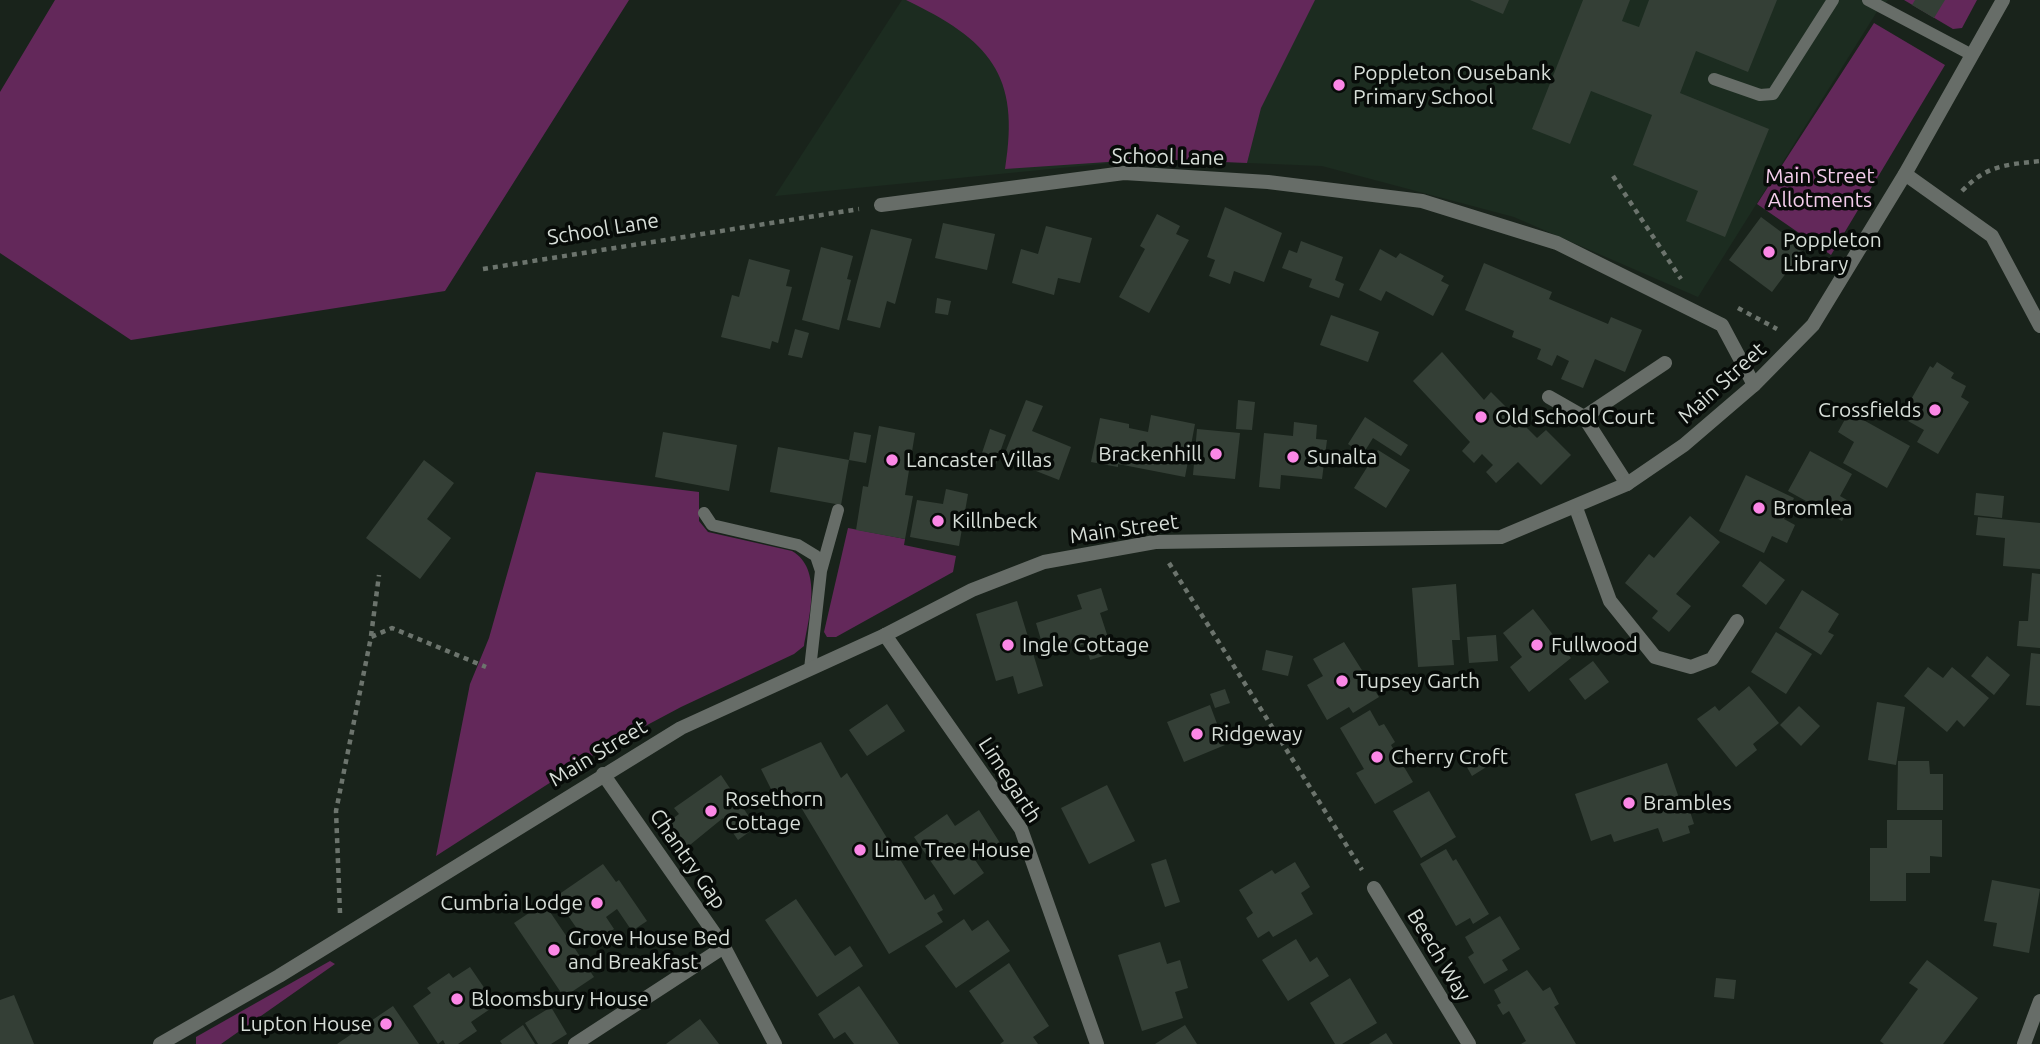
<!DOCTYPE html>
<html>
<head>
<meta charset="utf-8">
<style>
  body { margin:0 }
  canvas { display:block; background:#19231b }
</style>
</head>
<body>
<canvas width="2040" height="1044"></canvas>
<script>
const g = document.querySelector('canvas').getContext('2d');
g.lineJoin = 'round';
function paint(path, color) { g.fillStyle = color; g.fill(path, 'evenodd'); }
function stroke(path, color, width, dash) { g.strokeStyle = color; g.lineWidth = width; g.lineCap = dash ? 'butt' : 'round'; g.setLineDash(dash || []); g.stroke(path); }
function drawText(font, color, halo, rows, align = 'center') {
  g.font = font + ' Ubuntu,sans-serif'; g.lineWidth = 7; g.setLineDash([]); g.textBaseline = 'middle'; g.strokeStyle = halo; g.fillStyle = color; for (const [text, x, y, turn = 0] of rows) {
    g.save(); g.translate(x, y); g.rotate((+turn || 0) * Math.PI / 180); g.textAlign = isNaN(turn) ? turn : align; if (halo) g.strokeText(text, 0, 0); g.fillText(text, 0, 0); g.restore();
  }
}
paint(new Path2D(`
  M902,0h986l-10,10 -180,287 -184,-80 -192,-51 -170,-7 -377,37z`), '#1c2c20');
paint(new Path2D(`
  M55,0h574l-184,291 -314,49 -131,-87v-161z
  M906,0h409l-54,108 -14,55 -95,-4 -147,10c16,-95 -16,-129 -99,-169z
  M1904,0h73l-15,28 -9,1z
  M1874,23l71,42 -114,190 -74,-51z
  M536,472l163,20v29l9,11 84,19c31,18 17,66 12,95l-10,8 -113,53 -77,41 -168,108 34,-172 19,-46z
  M848,528l57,11 -1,6 52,11 -3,16 -117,65h-9l-3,-5z
  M330,961l5,3 -114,80h-25v-7z`), '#63285a');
paint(new Path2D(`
  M1470,0h39l-6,14z
  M1583,0h47l-8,21 17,6 10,-27h128l-29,72 -52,-21 -16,42 89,36 -44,108 -39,-16 12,-30 -65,-26 19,-50 -61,-24 -21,53 -38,-15z
  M1915,0h30l-11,18 -22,-13z
  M1225,207l57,26 -18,49 -30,-11 -4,13 -21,-8 6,-16 -8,-3z
  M1157,214l23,12 -4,8 13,6 -40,73 -30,-16 26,-48 -5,-3z
  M1761,217l43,32 -32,43 -43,-32z
  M943,223l52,11 -8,36 -52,-12z
  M1046,226l46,12 -12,45 -22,-5 -4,17 -42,-12 9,-34 17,5z
  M871,229l41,10 -17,65 -8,-3 -7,27 -33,-8z
  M1301,241l42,16 -8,23 9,4 -5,14 -30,-11 3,-8 -30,-11 7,-18 8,3z
  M821,247l32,9 -6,23 4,1 -12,50 -37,-10z
  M1380,249l16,9 4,-5 44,23 -3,5 8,4 -16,31 -47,-25 -5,10 -22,-11z
  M749,259l41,11 -4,16 6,1 -14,56 -6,-2 -2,8 -49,-12 11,-42 7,2z
  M1484,263l68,29 -3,7 59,25 3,-7 31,13 -17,42 -30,-13 -12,29 -22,-9 8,-18 -12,-6 -5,11 -15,-7 4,-10 -29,-12 2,-6 -49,-21z
  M937,298l14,3 -3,14 -13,-2z
  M1331,315l48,17 -11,30 -48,-17z
  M795,329l14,4 -7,25 -14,-3z
  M1442,352l42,48 7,-8 46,46 9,-8 25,25 -30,30 -23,-23 -22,21 -10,-11 7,-7 -11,-11 -8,9 -12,-12 8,-9 -57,-61z
  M1937,362l17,11 -3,5 15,8 -5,11 8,5 -31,52 -21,-12 7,-12 -23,-13 29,-51 3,2z
  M1026,400l17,6 -11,25 39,16 -12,33 -56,-22z
  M1238,400l17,2 -3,28 -16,-1z
  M1849,412l61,34 -23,42 -44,-25 11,-21 -16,-10z
  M1151,415l44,9 -10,53 -67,-13v3l-27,-5 9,-44 29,6v4l19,4z
  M1365,417l43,28 -7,11 -28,-18 -10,16 -15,-10z
  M1294,422l23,3 -1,14 11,1 -5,39 -41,-4 -1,14 -21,-2 5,-54 29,3z
  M879,426l36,7 -10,62 8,1 -8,43 -49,-9 7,-44 5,1z
  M990,429l16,6 -10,29 -16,-5z
  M1197,429l43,4 -5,46 -42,-4z
  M663,432l74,13 -8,46 -74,-14z
  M854,432l17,3 -5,28 -17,-3z
  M778,447l71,13 -8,45 -71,-13z
  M1378,450l32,20 -24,38 -32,-20z
  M1810,451l42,23 -12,22 12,7 -10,18 -54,-30z
  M424,460l30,23 -27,36 24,19 -31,41 -54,-41z
  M1746,475l48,23 -10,21 11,6 -8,18 -15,-7 -8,17 -45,-22z
  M946,489l22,5 -9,52 -49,-9 7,-37 26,4z
  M1976,493l28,3 -2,22 -28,-3z
  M1690,516l30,26 -44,52 15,12 -22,26 -17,-14 6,-7 -33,-28 24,-29 5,4z
  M1978,517l62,6v46l-37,-3 2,-28 -29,-3z
  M1760,561l25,19 -19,25 -24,-19z
  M2032,573l8,1v74l-23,-2 2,-25h9z
  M1456,584l4,56h-8l2,25 -36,2 -6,-79z
  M1101,588l7,22 -8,3 13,40 -23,7 -5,-16 -20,6 -2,-6 -19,6 -8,-27 46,-14 -5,-14z
  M1802,590l37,24 -11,18 6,3 -13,20 -42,-27z
  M1017,601l26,85 -25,8 -5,-18 -17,5 -20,-67z
  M1533,609l38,49 -42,34 -19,-25 12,-10 -19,-24z
  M1776,632l36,22 -26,40 -35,-22z
  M1496,635l2,26 -29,2 -2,-26z
  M1344,642l35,55 -26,16 -4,-6 -22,13 -20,-35 16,-9 -10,-17z
  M1266,650l27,6 -5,20 -26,-6z
  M2031,653l9,1v52l-14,-1z
  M1987,656l23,19 -16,20 -23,-19z
  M1593,661l16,21 -24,18 -16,-21z
  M1928,667l15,11 9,-11 37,31 -25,29 -7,-7 -10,12 -43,-36z
  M1749,686l30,37 -26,21 4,6 -21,17 -39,-48 18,-13 4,5z
  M1225,689l5,14 -15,5 -5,-14z
  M1877,702l28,5 -9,58 -28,-5z
  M887,704l18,27 -38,25 -18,-26z
  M1210,705l15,40 -41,17 -17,-40z
  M1799,706l21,20 -19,20 -21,-21z
  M1370,710l9,16 5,-2 11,18 -4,3 22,37 -38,22 -19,-31 8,-4 -24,-41z
  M821,742l20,36 6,-5 78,127 9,-6 9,16 -6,3 6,9 -54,32 -93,-155 -17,6 -18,-36z
  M1480,752l8,14 -16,10 -8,-14z
  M1898,761h31l1,13h13v36h-46z
  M1667,763l14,41 6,-2 7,22 -6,2 2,7 -27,9 -5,-14 -44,14 -3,-8 -20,7 -16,-47z
  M721,775l35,52 -18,13 -15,-22 -38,31 -18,-26 12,-9 -5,-6z
  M1107,785l28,56 -46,23 -28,-56z
  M1429,791l27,46 -35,21 -28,-47z
  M979,810l21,33 -25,17 9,13 -30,22 -40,-58 33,-23 8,12z
  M1887,820h55v37l-12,-1v17h-24v28h-36v-53h17z
  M1446,849l7,12 3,-2 33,55 -16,10 -3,-6 -14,8 -36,-62z
  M1166,859l14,43 -15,5 -14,-43z
  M1295,862l15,25 -9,6 12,21 -40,23 -4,-6 -11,7 -12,-20 7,-5 -14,-23 33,-20 3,4z
  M603,864l13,18 3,-2 28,41 -15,10 -15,-22 -11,8 8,12 -25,17 -34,-49z
  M1992,880l48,9 -11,64 -36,-7 4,-23 -13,-2z
  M796,899l39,57 15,-10 13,20 -46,31 -52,-77z
  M544,903l50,74 -30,20 -50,-74z
  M1500,916l20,33 -18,11 6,10 -24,14 -16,-27 6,-4 -9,-16z
  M964,919l8,12 16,-11 22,31 -54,37 -31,-42z
  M1296,939l14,23 7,-5 12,19 -41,25 -26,-41z
  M1160,942l7,22 13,-4 8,28 -13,4 8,26 -41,13 -24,-76z
  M1927,960l51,38 -35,46h-59l-4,-3 38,-52 -9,-6z
  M1009,963l40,63 -16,11 5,7h-38l4,-3 -35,-50z
  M470,967l26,38 -25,17 6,9 -19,13h-13l-2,-4 -5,4 -25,-38 18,-13 -4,-5 22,-15 4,5z
  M1527,970l16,21 7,-4 9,17 -5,3 22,37h-55l5,-3 -17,-30 -6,4 -6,-10 4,-2 -7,-13z
  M1350,978l27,45 -35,21h-7l-25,-41z
  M1716,978l20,2 -2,19 -20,-2z
  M859,986l40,58h-45l-9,-12 -11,7 -16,-25z
  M14,995l20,49h-34v-44z
  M393,1006l26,38h-82z
  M551,1007l16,27 -16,10h-13l-13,-21z
  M700,1019l19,25h-53z
  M523,1025l12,19h-33l-2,-3z
  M1185,1025l12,19h-42z
  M1386,1033l7,11h-24z`), '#343f36');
stroke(new Path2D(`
  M1613,176l68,103
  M1962,191c25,-26 43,-26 78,-30
  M483,269l376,-60
  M1738,308l39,21
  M1169,563l193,307
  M371,636l8,-61
  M340,913l-4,-102 35,-174 21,-9 94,39`), '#6c746d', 4.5, [5, 5]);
stroke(new Path2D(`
  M1868,0l104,55
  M1714,79l46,16 13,-1 60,-94
  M704,513l8,12 86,20 18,11 5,15 -11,98
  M821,571l17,-61`), '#676d68', 12);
stroke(new Path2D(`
  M1905,174l87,62 48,90
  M881,205l243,-32 144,9 154,19 135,42 165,82 32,60
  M1549,397l35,20
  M1627,484l-43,-67 81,-54
  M1576,508l34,93 45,56 36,10 21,-8 25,-38
  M885,635l136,194 76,215
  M603,774l121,173 51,97
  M1374,888l95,156
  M575,1044l149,-97
  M2024,1044l16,-43`), '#676d68', 14);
stroke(new Path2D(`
  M160,1044l119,-68 402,-248 204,-93 87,-45 72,-28 111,-20 346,-5 126,-53 57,-39 70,-60 59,-60 92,-151 98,-174`), '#676d68', 14);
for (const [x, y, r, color] of [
  [1339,85,7,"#fb87e6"],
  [1769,252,7,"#fb87e6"],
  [1935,410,7,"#fb87e6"],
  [1481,417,7,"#fb87e6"],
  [1216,454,7,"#fb87e6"],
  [1293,457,7,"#fb87e6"],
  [892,460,7,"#fb87e6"],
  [1759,508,7,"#fb87e6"],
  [938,521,7,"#fb87e6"],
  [1008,645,7,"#fb87e6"],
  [1537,645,7,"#fb87e6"],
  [1342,681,7,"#fb87e6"],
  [1197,734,7,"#fb87e6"],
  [1377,757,7,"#fb87e6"],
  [1629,803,7,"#fb87e6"],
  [711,811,7,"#fb87e6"],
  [860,850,7,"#fb87e6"],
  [597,903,7,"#fb87e6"],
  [554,950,7,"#fb87e6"],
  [457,999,7,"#fb87e6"],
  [386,1024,7,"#fb87e6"]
]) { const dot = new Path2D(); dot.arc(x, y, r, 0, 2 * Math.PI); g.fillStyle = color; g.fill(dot); stroke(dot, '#070b08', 2.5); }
drawText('21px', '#d7ded8', '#070b08', [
  ["Poppleton Ousebank",1353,73],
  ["Primary School",1353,97],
  ["Poppleton",1783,240],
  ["Library",1783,264],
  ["Crossfields",1921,410,"right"],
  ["Old School Court",1495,417],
  ["Brackenhill",1202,454,"right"],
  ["Sunalta",1307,457],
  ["Lancaster Villas",906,460],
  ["Bromlea",1773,508],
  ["Killnbeck",952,521],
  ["Ingle Cottage",1022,645],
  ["Fullwood",1551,645],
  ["Tupsey Garth",1356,681],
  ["Ridgeway",1211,734],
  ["Cherry Croft",1391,757],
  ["Rosethorn",725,799],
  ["Cottage",725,823],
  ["Brambles",1643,803],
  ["Lime Tree House",874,850],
  ["Cumbria Lodge",583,903,"right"],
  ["Grove House Bed",568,938],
  ["and Breakfast",568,962],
  ["Bloomsbury House",471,999],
  ["Lupton House",372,1024,"right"]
], 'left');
drawText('21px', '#d7ded8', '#070b08', [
  ["School Lane",1168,157,1],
  ["School Lane",603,229,-9],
  ["Main Street",1722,383,-42],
  ["Main Street",1124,529,-8],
  ["Main Street",598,753,-31],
  ["Limegarth",1010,780,57],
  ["Chantry Gap",688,859,55],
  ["Beech Way",1439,955,59]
]);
drawText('21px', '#f5cdec', '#070b08', [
  ["Main Street",1820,176],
  ["Allotments",1820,200]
]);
</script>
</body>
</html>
